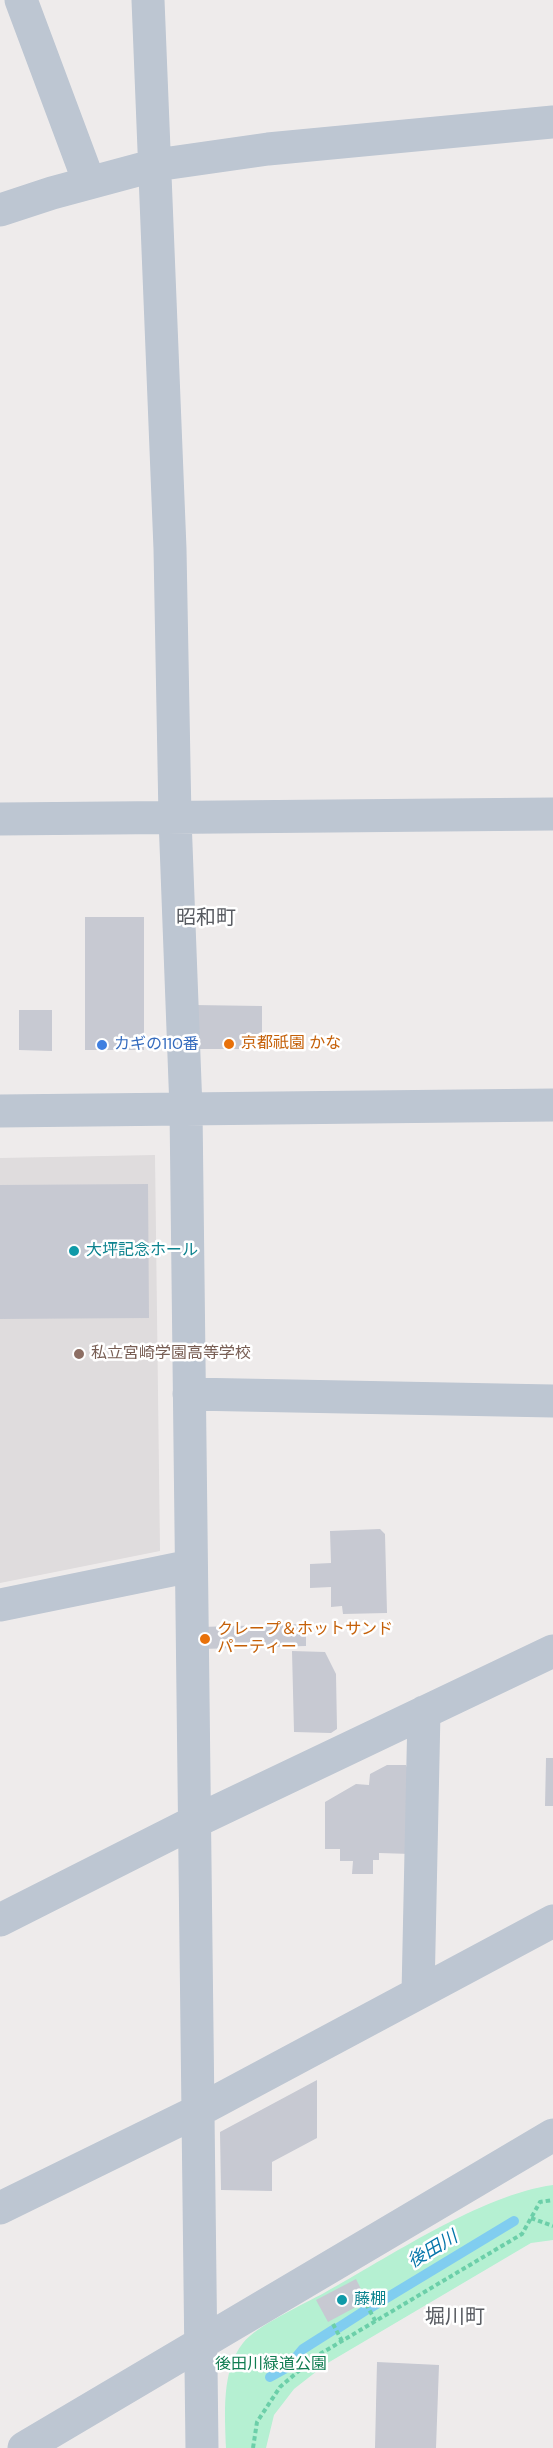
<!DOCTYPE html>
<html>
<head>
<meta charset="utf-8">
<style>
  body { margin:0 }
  canvas { display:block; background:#eeebeb }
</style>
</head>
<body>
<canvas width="553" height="2448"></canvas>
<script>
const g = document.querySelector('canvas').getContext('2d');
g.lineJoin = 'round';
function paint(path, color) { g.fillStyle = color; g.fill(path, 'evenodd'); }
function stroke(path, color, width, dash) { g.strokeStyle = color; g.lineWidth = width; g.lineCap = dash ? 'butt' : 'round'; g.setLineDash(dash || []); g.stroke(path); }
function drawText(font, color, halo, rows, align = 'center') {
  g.font = font + ' "DM Sans","Noto Sans JP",sans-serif'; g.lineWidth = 5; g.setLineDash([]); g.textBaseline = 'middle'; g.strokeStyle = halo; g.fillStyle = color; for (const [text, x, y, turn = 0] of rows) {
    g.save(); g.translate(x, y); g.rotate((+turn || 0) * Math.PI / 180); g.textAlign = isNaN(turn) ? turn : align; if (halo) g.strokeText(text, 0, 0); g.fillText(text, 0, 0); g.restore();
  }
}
paint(new Path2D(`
  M155,1155l5,396 -160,32v-425z`), '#dfdcdd');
paint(new Path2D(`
  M553,2185v55l-22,3 -205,121 -32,25 -20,26 -8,33h-40c-1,-33 -5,-78 17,-105 13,-17 61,-39 81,-50 65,-36 157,-98 229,-108z`), '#b5f0d2');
stroke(new Path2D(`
  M370,2308l144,-87
  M338,2328l28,-18
  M270,2377l18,-10 15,-18 30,-19`), '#80cdf0', 10);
paint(new Path2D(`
  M85,917h59v133h-59z
  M193,1005l69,1v43h-69z
  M19,1010h33v41l-33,-1z
  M148,1184l1,134 -149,1v-134z
  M380,1529l5,5 2,79 -44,1 -1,-8 -11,1v-20l-21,1v-24l21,-1 -1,-32z
  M306,1624v22l-105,3 -1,-22z
  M292,1651l33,1 11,22 1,55 -6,4 -37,-1z
  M546,1758h7v48h-8z
  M387,1765h19l2,5 3,84 -32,-1v7h-6v14h-21l1,-13h-13v-12h-15v-47l31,-18 13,1 1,-11z
  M317,2080v58l-45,24v29l-51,-1 -1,-58z
  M356,2279l11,22 -39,21 -12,-22z
  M377,2362l62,3 -3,83h-61z`), '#c7c9d2');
stroke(new Path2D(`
  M531,2218l22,8
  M366,2304l10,18
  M333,2324l9,17
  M253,2448l4,-26 23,-35 35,-30 207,-123 18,-32 13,-2`), '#6ccfa9', 4, [4.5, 3]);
stroke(new Path2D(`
  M21,0l68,182
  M148,0l22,549 5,269 11,291 16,1339
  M0,210l52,-17 104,-28 112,-16 285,-27
  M0,819l553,-5
  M0,1111l553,-6
  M189,1394l364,7
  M0,1605l191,-39
  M0,1920l194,-98 359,-171
  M418,1993l6,-281
  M0,2208l198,-97 355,-190
  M24,2448l529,-313`), '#bdc6d2', 33);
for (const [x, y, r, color] of [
  [229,1044,6,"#e8710a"],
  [102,1045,6,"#3f7fe0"],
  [74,1251,6,"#0f9aa8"],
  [79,1354,6,"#8d6e63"],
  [205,1639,6,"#e8710a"],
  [342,2300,6,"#0f9aa8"]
]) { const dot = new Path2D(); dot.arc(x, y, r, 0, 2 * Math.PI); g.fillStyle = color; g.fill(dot); stroke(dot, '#fff', 2); }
drawText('16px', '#c56008', '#fff', [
  ["京都祇園 かな",241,1044],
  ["クレープ＆ホットサンド",217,1630],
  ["パーティー",217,1648]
], 'left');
drawText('16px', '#366cbe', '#fff', [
  ["カギの110番",114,1045]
], 'left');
drawText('16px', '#0d838f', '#fff', [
  ["大坪記念ホール",86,1251],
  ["藤棚",354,2300]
], 'left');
drawText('16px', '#785e54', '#fff', [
  ["私立宮崎学園高等学校",91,1354]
], 'left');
drawText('16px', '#117d52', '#fff', [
  ["後田川緑道公園",271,2365]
]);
drawText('italic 18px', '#0576aa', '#fff', [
  ["後田川",433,2250,-31]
]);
drawText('20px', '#585b61', '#fff', [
  ["昭和町",206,919],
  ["堀川町",455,2318]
]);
</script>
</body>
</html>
